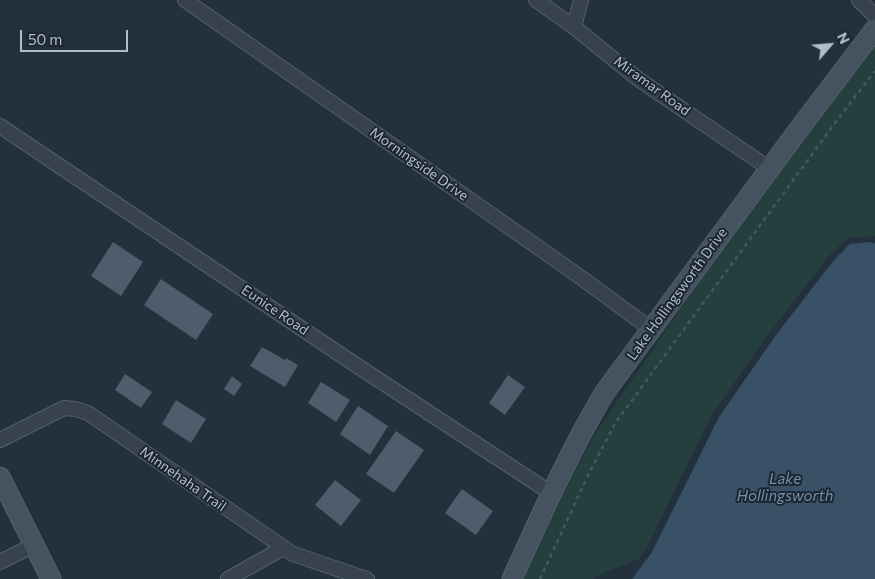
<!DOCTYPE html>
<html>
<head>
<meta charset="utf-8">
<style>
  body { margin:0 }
  #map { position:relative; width:875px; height:579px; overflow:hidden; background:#23313d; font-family:Commissioner,sans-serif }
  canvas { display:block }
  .north { position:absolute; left:805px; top:20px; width:50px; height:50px; -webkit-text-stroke:4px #1c2732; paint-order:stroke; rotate:63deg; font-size:14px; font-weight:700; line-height:20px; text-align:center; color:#b2bdc8 }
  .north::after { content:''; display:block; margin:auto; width:18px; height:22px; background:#b2bdc8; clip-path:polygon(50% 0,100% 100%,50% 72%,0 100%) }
  .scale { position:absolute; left:20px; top:30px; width:108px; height:22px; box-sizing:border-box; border:2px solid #b2bdc8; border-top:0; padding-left:6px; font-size:15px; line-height:18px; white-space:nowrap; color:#b2bdc8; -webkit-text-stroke:4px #1c2732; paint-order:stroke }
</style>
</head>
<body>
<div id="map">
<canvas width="875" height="579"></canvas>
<div class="north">N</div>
<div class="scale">50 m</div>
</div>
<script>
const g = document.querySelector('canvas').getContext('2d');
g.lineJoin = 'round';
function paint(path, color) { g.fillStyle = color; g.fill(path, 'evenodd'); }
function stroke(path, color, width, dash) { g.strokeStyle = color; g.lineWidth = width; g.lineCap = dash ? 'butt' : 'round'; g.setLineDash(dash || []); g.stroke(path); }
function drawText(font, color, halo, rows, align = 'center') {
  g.font = font + ' Commissioner,sans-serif'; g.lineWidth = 4; g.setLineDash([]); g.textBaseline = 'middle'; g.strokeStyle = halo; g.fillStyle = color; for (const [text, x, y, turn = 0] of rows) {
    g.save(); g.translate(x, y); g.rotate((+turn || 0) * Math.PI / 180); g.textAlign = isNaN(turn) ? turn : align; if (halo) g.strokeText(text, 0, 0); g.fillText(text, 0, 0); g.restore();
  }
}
paint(new Path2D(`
  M875,41v195l-25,2 -5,2 -17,17 -60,78 -56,80 -66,134 -7,10 -43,17 -2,3h-73l29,-67 45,-78 138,-202z`), '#253e3e');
paint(new Path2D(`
  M868,242l7,1v336h-243l20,-27 67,-135 57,-82 58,-75 16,-16z`), '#385166');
paint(new Path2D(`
  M113,242l30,20 -22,34 -30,-20z
  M161,279l52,35 -17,26 -52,-35z
  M262,347l23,13 1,-2 12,7 -13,22 -35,-21z
  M125,374l27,18 -11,16 -26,-18z
  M508,375l17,12 -20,28 -16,-12z
  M232,376l10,8 -8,12 -10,-7z
  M321,382l29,18 -14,22 -28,-19z
  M176,400l30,19 -15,24 -29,-19z
  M358,406l30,20 -18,29 -30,-21z
  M396,431l28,19 -30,43 -28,-19z
  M335,480l26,20 -20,26 -26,-21z
  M462,489l31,22 -17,24 -31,-22z`), '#4e5c6b');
const street = new Path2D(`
  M185,0l391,274 75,55
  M536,0l38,27 64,52 132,90
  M859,0l16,16
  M574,27l7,-27
  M0,126l353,237 198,130
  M0,440l64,-32 12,1 12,4 205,141 74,25
  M0,562l34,-17
  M228,579l55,-31`);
const secondary = new Path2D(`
  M0,477l51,102
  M512,579c29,-64 57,-127 93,-187l194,-263 76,-100`);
stroke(street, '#55606b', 16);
stroke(secondary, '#55606b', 21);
stroke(new Path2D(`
  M540,579l48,-104 28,-53 222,-303 37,-48`), '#435a5a', 2.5, [4, 4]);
stroke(street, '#37424d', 14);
stroke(secondary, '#455260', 19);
drawText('14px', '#b2bdc8', '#1c2732', [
  ["Miramar Road",652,86,36],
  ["Morningside Drive",419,164,35],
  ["Lake Hollingsworth Drive",677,294,-54],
  ["Eunice Road",275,310,34],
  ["Minnehaha Trail",183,479,35]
]);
drawText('italic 15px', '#7292ab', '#1c2732', [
  ["Lake",785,479],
  ["Hollingsworth",785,496]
]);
</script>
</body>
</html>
